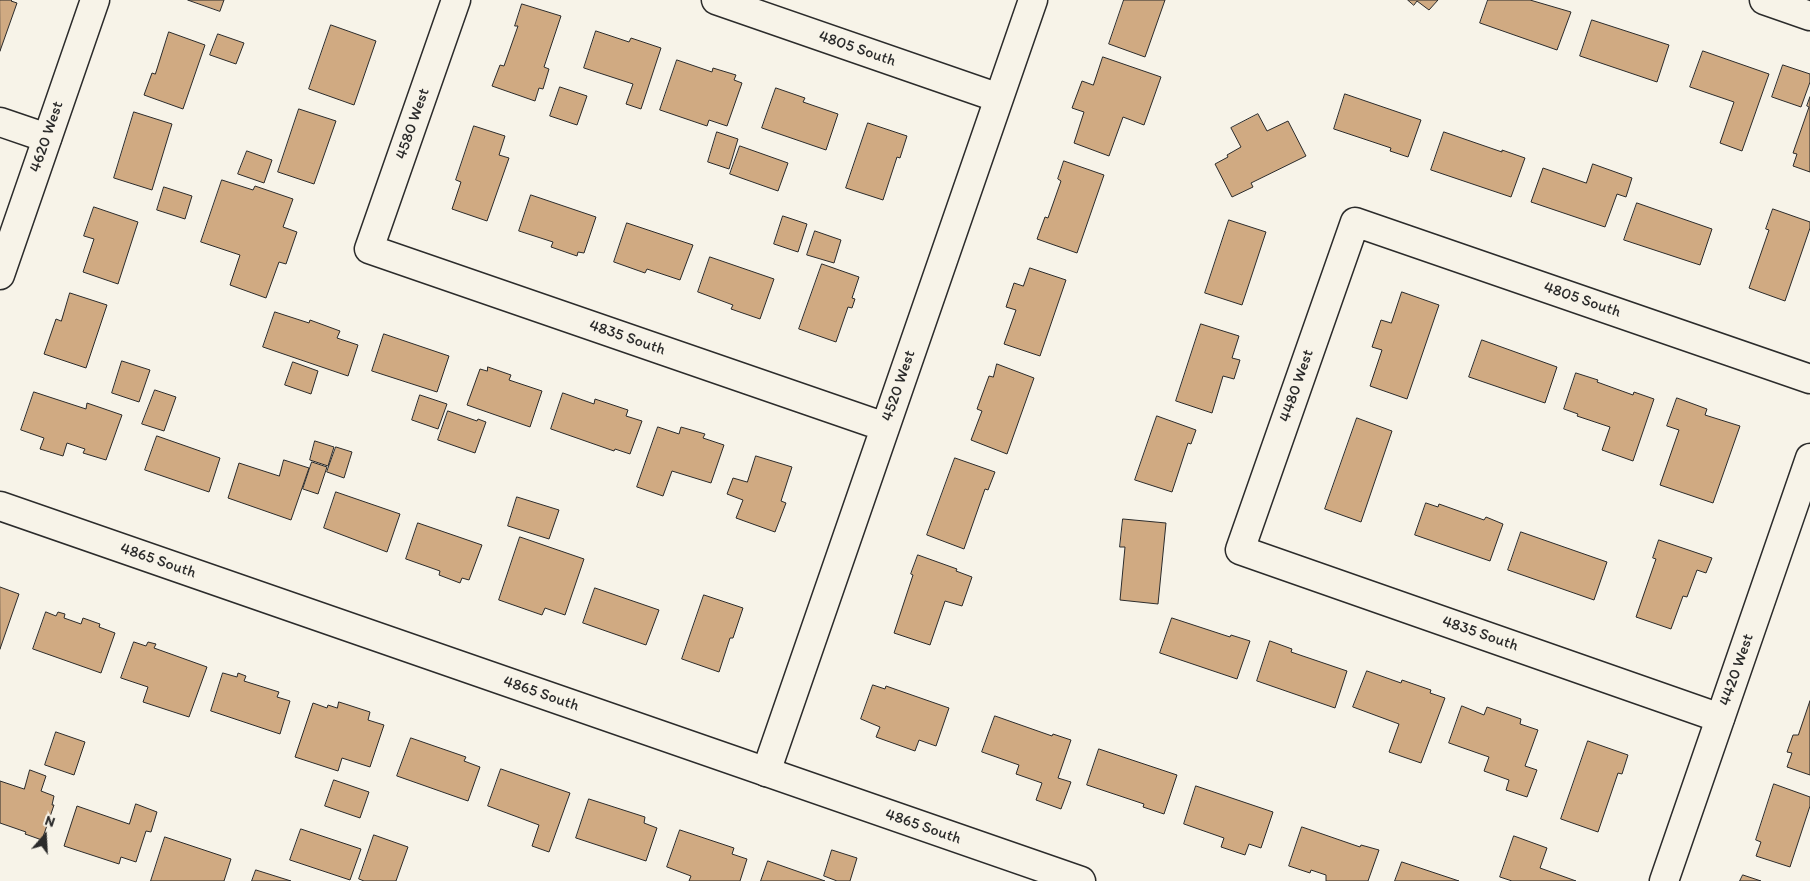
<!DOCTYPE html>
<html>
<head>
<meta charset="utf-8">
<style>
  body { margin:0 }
  #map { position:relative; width:1810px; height:881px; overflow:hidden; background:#f7f3e8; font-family:Itim,sans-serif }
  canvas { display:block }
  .north { position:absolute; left:20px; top:811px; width:50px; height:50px; -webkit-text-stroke:4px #f7f3e8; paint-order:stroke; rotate:19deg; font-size:14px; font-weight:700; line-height:20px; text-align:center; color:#2b2b2b }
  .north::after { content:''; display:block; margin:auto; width:18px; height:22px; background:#2b2b2b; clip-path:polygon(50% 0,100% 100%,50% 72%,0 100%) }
</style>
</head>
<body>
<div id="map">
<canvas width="1810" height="881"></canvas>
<div class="north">N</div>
</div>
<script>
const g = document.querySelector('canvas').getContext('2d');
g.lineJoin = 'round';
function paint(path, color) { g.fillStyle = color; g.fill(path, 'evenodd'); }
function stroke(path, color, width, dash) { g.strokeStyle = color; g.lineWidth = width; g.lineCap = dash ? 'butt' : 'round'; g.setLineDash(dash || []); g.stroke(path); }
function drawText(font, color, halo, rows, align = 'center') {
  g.font = font + ' Itim,sans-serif'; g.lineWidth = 4.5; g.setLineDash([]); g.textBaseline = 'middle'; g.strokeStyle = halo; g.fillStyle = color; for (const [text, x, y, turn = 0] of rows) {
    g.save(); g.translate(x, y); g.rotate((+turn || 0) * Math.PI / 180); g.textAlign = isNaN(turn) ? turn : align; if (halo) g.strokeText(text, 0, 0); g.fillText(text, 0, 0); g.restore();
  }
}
const building = new Path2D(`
  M0,0h12l-1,1 6,2 -17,48z
  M188,0h36l-4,11z
  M1124,0h41l-20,57 -36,-13z
  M1408,0h30l-9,10 -12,-9 -3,4z
  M1488,0h42l41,12 -14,38 -77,-27z
  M522,4l39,12 -17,51 5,2 -6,20 -4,-1 -4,13 -43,-15 8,-21 4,1 14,-40h-3z
  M1592,20l77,25 -12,37 -77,-26z
  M331,25l45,16 -22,64 -45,-16z
  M596,31l33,11 2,-4 30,10 -20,61 -15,-5 7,-20 -49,-16z
  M169,32l36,13 -22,64 -39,-14 8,-22 3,1z
  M218,34l26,9 -8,21 -26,-9z
  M1703,51l66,23 -27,77 -22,-8 14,-41 -44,-15z
  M1103,57l58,20 -17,48 -21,-8 -14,39 -35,-13 10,-31 -12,-4 10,-27 11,4z
  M677,60l35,12 1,-4 23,7 -2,5 8,3 -15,43 -18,-6 -2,6 -47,-16z
  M1783,65l27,9v8l-9,25 -29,-10z
  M560,87l27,9 -10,29 -27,-9z
  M776,88l29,10 -2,4 35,12 -12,36 -64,-22z
  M1345,94l76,26 -13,37 -18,-6 1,-3 -57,-19z
  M1810,97v75l-17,-6 4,-12 -4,-1 16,-46 -2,-1z
  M299,109l37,12 -22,63 -36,-12z
  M134,112l38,12 -20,66 -38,-12z
  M1258,114l9,17 21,-10 18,35 -55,27 2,4 -21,10 -17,-33 13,-7 -1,-2 14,-8 -10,-19z
  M868,123l39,13 -7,22 -3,-1 -14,43 -37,-12z
  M474,126l31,10 -6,19 10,3 -22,63 -35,-12 9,-27 -5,-2z
  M717,132l21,7 -9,30 -21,-7z
  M1444,132l58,20v-2l23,8 -14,39 -80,-27z
  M740,146l48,17 -10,28 -48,-17z
  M247,151l25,9 -8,23 -26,-9z
  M1064,161l40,14 -27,78 -40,-14 8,-22 3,1 13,-37 -3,-2z
  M1593,164l39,14 -6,19 -9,-3 -12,33 -74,-25 12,-34 43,15z
  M222,180l31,10 2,-4 38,13 -10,28 14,5 -11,32 -7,-2 -13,36 -36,-13 10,-30 -39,-13z
  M164,187l28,9 -7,23 -28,-9z
  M531,195l65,22 -12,36 -6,-1 -1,4 -26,-9 2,-5 -34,-11z
  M1637,203l75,26 -12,36 -76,-25z
  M94,207l44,15 -20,62 -35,-12 11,-33 -10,-3z
  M1773,209l37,13v6l-25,73 -36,-13 20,-58 -3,-1z
  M783,216l24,8 -9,28 -24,-8z
  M1229,220l37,12 -24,73 -37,-12z
  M627,223l66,22 -13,35 -33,-11 -2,4 -31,-11z
  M815,231l26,9 -7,23 -27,-8z
  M710,257l64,22 -14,40 -29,-10 2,-4 -35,-13z
  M822,264l37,13 -7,21 3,1 -3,9 -4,-1 -12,35 -37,-13z
  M1030,268l36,12 -26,76 -36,-12 12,-34 -10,-3 8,-24 9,3z
  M1402,292l37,13 -32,94 -37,-13 12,-36 -10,-3 9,-27 10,3z
  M70,293l37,12 -21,63 -42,-14 12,-35 5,2z
  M275,312l34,11 1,-3 30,11 -3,7 21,7 -10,31 -85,-29z
  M1201,324l38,12 -7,22 8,2 -6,19 -11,-3 -11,37 -36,-12z
  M384,334l65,22 -12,36 -65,-21z
  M1482,340l75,27 -12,36 -76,-26z
  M122,361l28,9 -11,32 -27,-9z
  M293,362l25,9 -7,23 -26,-9z
  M997,364l37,14 -27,76 -36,-14 11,-29 -5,-2 12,-33 4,1z
  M488,367l23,8 -2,5 33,11 -12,36 -63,-22 13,-36 7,2z
  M1576,373l22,7 -1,2 36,13 1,-3 20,7 -21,62 -31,-11 8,-23 -33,-11 1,-2 -14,-5z
  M155,390l21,7 -12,34 -22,-7z
  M34,392l52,17 1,-6 35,12 -16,45 -23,-7 2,-4 -18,-6 -4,13 -23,-7 4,-11 -23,-8z
  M563,393l31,11 1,-5 33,11 -2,6 16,5 -12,33 -15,-5 -1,2 -63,-22z
  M420,395l27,9 -9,25 -26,-9z
  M1677,398l30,11 -2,6 35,11 -27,77 -53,-18 19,-55 -12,-4z
  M448,411l29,10 1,-2 8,3 -11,31 -37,-13z
  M1157,416l39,14 -5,14 -3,-1 -16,49 -37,-12z
  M1357,418l35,13 -31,91 -36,-13z
  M658,427l21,7 2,-7 24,7 -2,4 21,7 -13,38 -39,-12 -9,25 -26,-9z
  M157,436l63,22 -11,34 -64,-22z
  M315,441l19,6 -6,19 -18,-6z
  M336,447l16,5 -8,26 -17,-6z
  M756,456l36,11 -11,34 5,2 -11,29 -39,-14 7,-18 -16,-6 6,-16 14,4z
  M955,458l40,14 -7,18 -3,-1 -21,60 -37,-14z
  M284,460l25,8 -18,52 -63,-22 11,-35 40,13z
  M312,462l15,5 -9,27 -15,-5z
  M336,492l64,22 -13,38 -63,-24z
  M517,497l42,13 -10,29 -41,-13z
  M1426,503l12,4 1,-3 45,16 2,-3 17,7 -13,37 -75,-26z
  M1123,519l43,4 -8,81 -38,-4 5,-53h-5z
  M418,523l64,22 -13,35 -7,-2 -2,5 -21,-8 1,-4 -34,-12z
  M1521,532l86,30 -13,38 -86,-30z
  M520,537l64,22 -19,56 -20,-7 -3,7 -43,-15z
  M1659,540l53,18 -6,15 -9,-3 -10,27 -4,-1 -12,33 -35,-12 20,-58 -3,-1z
  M918,555l39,14 -1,2 16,6 -10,29 -17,-5 -15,44 -36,-12 19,-58 -2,-1z
  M0,587l19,7 -19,55z
  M595,588l64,22 -13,35 -63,-22z
  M704,595l39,13 -10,30h-3l-11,34 -37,-13z
  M46,612l10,4 2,-4 7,2 -1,4 17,6 2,-6 17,6 -1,3 16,6 -14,40 -68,-24z
  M1172,618l58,19 1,-2 19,6 -13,38 -77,-26z
  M1270,641l22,8 -1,3 56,19 -12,37 -78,-27z
  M134,642l12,4 2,-4 8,2 -2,4 53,19 -18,50 -46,-15 5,-15 -27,-9z
  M1367,671l34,12 1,-3 29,10 -1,3 15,5 -24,65 -32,-11 10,-28 -46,-17z
  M223,673l14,4 1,-4 8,3 -2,5 35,11 -2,5 13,4 -10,33 -69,-23z
  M873,685l12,4 1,-3 63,22 -13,38 -17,-6 -4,11 -39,-14 4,-10 -19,-8z
  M1810,701v74l-23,-8 5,-14 -5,-1 6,-17h5z
  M339,702l31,10 -2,8 16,5 -14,42 -28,-9 -4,13 -43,-14 18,-54 14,5 1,-3 9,3z
  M1462,706l22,9 3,-8 34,12 -1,5 18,6 -13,36 12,4 -10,27 -21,-7 3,-10 -25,-9 5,-14 -40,-14z
  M995,716l57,20 1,-2 18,6 -13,38 13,4 -10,27 -25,-9 6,-17 -26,-9 3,-9 -37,-13z
  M56,732l29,10 -11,33 -29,-10z
  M411,738l55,19 -2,4 16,6 -12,34 -71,-25z
  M1588,741l40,14 -6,19 -4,-1 -20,59 -37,-13z
  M1099,749l78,26 -13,39 -21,-7 1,-3 -57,-19z
  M501,769l69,24 -21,59 -17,-6 7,-21 -51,-19z
  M30,770l16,6 -5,15 13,5 -2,9h2l-12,35 -17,-6 1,-2 -26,-9v-42l24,8z
  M334,780l35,12 -9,26 -35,-12z
  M1774,784l36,13v9l-20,61 -34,-11 5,-14 -5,-2z
  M1196,786l77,26 -12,36 -12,-4 -4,11 -24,-8 3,-9 -40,-14z
  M589,799l56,18 -1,6 13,5 -11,33 -70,-23z
  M136,804l21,8 -6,20 -5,-1 -10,31 -15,-5 -2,7 -55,-18 13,-40 52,18z
  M1302,827l58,20 1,-2 18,5 -11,31h-42v-6l-15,-5 -1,3 -21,-7z
  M301,829l60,20 -11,31 -60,-20z
  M680,830l54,18 -2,6 15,5 -7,22h-51l2,-5 -24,-9z
  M374,835l34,12 -12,34h-32l-5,-2z
  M1514,836l33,12 -7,20 36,13h-64l-12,-4z
  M165,837l66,22 -7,22h-73z
  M832,850l25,8 -7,23h-13l-13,-5z
  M768,861l57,20h-64z
  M1402,862l57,19h-64z
  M256,870l35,11h-39z
  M1743,875l18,6h-21z`);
paint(building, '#d0aa82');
stroke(building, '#2b2b2b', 1);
const street = new Path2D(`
  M456,0l-87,249 516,178
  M716,0l283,98
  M1764,0l46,16
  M0,122l47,16
  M1720,718l-480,-168 115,-328 455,157
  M766,772l267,-772`);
const secondary = new Path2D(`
  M0,275l95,-275
  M0,506l1081,375
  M1664,881l146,-423`);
stroke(street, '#2b2b2b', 31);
stroke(secondary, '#2b2b2b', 31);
stroke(street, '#f7f3e8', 28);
stroke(secondary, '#f7f3e8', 28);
drawText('16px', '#2b2b2b', '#f7f3e8', [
  ["4805 South",857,49,19],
  ["4580 West",413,124,-71],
  ["4620 West",47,137,-71],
  ["4805 South",1582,300,19],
  ["4835 South",627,338,19],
  ["4520 West",899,386,-71],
  ["4480 West",1297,386,-71],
  ["4865 South",158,561,19],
  ["4835 South",1480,634,19],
  ["4420 West",1737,670,-71],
  ["4865 South",541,694,19],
  ["4865 South",923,827,19]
]);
</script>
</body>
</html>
